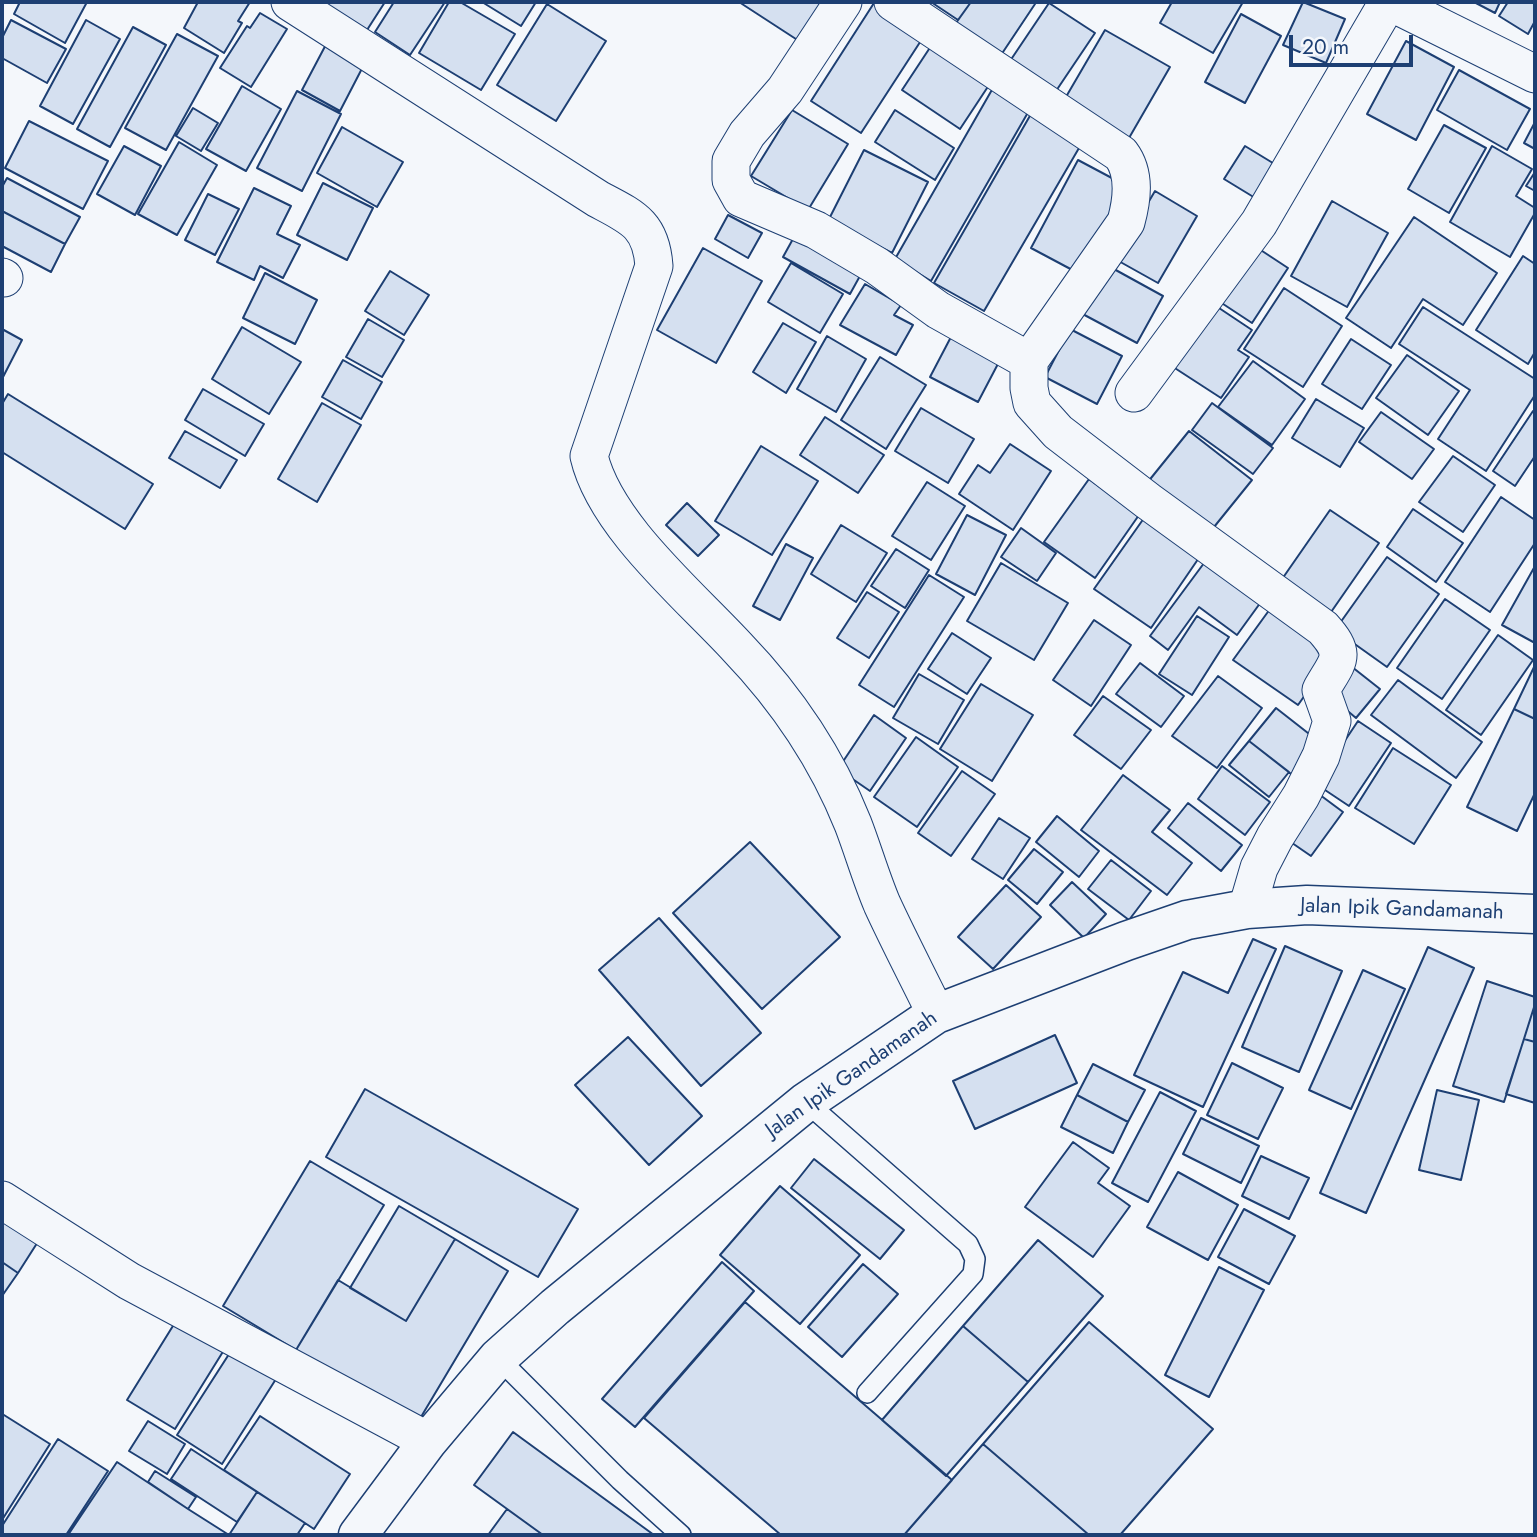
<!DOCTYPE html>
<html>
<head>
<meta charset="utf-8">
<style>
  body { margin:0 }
  #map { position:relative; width:1537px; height:1537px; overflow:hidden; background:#f4f7fb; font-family:Jost,sans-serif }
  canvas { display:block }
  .frame { position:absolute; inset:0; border:4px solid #1d3f73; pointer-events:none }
  .scale { position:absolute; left:1289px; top:35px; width:124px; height:32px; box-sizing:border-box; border:4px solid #1d3f73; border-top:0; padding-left:9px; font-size:21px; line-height:24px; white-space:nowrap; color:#1d3f73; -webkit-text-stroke:5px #f4f7fb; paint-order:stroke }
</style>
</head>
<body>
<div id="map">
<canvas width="1537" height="1537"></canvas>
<div class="frame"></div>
<div class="scale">20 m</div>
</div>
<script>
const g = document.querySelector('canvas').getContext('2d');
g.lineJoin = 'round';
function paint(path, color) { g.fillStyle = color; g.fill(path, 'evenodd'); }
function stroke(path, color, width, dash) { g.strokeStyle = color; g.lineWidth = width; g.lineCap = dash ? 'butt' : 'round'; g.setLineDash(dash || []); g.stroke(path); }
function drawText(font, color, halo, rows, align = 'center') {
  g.font = font + ' Jost,sans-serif'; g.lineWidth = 5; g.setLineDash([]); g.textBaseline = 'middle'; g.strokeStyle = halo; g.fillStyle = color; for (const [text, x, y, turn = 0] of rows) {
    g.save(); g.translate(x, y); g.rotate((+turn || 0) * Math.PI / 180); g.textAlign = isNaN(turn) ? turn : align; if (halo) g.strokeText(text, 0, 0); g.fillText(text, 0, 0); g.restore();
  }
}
const building = new Path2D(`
  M20,2h67l-22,41 -51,-29z
  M198,2h52l-12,19 4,2 -18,30 -40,-25z
  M321,2h64l-18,28z
  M394,2h51l-35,53 -35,-23z
  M449,2h11l55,32 -34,56 -62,-37z
  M482,2h54l-15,24z
  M739,2h85l-25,39z
  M931,2h40l-13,18z
  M971,2h61l3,2 -38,57 -46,-31z
  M1172,2h71l-30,51 -53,-30z
  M1303,2l42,17 -19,44 -43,-18z
  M1474,2h26l-5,11z
  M1508,2h27v19l-7,13 -29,-18z
  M874,3l50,33 -63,97 -50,-32z
  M1049,3l46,30 -39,58 -46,-30z
  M547,4l59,37 -50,80 -59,-36z
  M260,13l27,16 -36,58 -31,-19 27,-42 3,2z
  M1241,14l40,22 -36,67 -40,-21z
  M11,20l55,29 -19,34 -45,-25v-20z
  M86,20l34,19 -47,85 -33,-18z
  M133,27l33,18 -56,102 -33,-18z
  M1105,30l65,37 -41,71 -66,-36z
  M177,34l41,22 -52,94 -41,-22z
  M331,35l38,20 -29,56 -38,-21z
  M935,40l58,39 -33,50 -58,-39z
  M1406,41l48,26 -38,73 -49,-26z
  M1459,70l71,39 -23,41 -70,-40z
  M997,81l37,21 -103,179 -36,-22z
  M242,86l39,23 -35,62 -40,-22z
  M297,91l44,23 -39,77 -45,-23z
  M1035,107l51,29 -102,175 -50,-28z
  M193,108l25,15 -17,28 -25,-15z
  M792,110l56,34 -40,66 -57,-34z
  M895,110l59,38 -19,32 -60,-38z
  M29,121l79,40 -25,48 -78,-41z
  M1535,122v27l-11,-6z
  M1444,125l42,23 -37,65 -41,-24z
  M342,127l61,35 -26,45 -60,-34z
  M179,142l38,23 -40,70 -39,-21z
  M124,146l37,20 -26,49 -38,-21z
  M1245,146l41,25 -21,33 -41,-25z
  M1492,146l40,23 -16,27 19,12v5l-25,44 -60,-35z
  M864,150l64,32 -36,71 -64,-32z
  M1078,160l47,25 -47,88 -47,-25z
  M1535,172v19l-9,-5z
  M7,178l73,39 -15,27 -63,-33v-24z
  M323,183l50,25 -26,52 -50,-25z
  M254,188l37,18 -14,28 23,11 -17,33 -23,-12 -6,14 -37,-18z
  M1155,191l42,25 -39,67 -43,-24z
  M208,194l31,15 -24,46 -30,-15z
  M1332,201l56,32 -41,74 -56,-31z
  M2,211l63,33 -14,28 -49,-26z
  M728,215l34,18 -14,25 -33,-19z
  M1414,217l83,56 -34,52 -40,-26 -32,49 -45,-30z
  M799,228l67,37 -16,29 -67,-37z
  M1250,243l38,25 -36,55 -38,-25z
  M703,248l59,33 -46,82 -59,-33z
  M1523,256l12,8v88l-7,12 -52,-34z
  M791,263l52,31 -23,39 -52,-31z
  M1103,263l60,33 -26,47 -60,-32z
  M390,271l39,24 -25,40 -39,-24z
  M265,273l52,27 -22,44 -52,-26z
  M865,284l36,21 -7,10 19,10 -17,30 -56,-30z
  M1284,288l58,38 -39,61 -59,-38z
  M1207,300l45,30 -14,20 11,7 -28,41 -54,-35z
  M1423,307l112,72v16l-49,76 -48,-32 32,-49 -71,-46z
  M368,319l36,21 -22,37 -36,-20z
  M783,323l33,19 -30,51 -33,-21z
  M242,327l59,35 -32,52 -57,-35z
  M2,329l20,11 -20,39z
  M1070,329l52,27 -25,48 -52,-27z
  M952,335l48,25 -22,42 -48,-25z
  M827,336l39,23 -30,53 -39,-23z
  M1351,339l40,26 -29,44 -40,-25z
  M1407,355l52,36 -31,44 -52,-37z
  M880,357l46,28 -40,64 -45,-29z
  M343,360l39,22 -21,37 -39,-22z
  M1253,361l52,38 -33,46 -54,-38z
  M203,389l61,35 -19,32 -60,-36z
  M8,394l145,90 -28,45 -123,-77v-48z
  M1316,399l48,29 -24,39 -48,-29z
  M322,403l39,22 -44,77 -39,-23z
  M1212,403l61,45 -20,26 -61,-44z
  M921,408l53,31 -26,44 -53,-32z
  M1533,411l2,1v44l-20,30 -22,-15z
  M1381,412l53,37 -22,30 -53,-37z
  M825,417l59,38 -26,38 -58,-38z
  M185,431l52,29 -17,28 -51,-30z
  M1189,431l63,49 -42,52 -63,-49z
  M1010,444l41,27 -38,59 -54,-36 19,-29 12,8z
  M761,446l57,35 -46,74 -57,-34z
  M1453,456l42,29 -32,47 -44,-30z
  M1089,479l50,36 -44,63 -51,-36z
  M927,482l38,24 -34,54 -39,-24z
  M1501,497l34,23v23l-45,69 -45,-30z
  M687,503l32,32 -21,21 -32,-31z
  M1413,509l50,34 -27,39 -49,-35z
  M1330,510l49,33 -50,72 -49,-33z
  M1149,511l56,38 -54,79 -57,-39z
  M967,515l39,20 -31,60 -39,-21z
  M841,525l46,28 -31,49 -45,-28z
  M1021,528l35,25 -19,28 -36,-24z
  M786,544l27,14 -33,62 -27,-14z
  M896,549l33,21 -24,38 -34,-22z
  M1210,555l56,40 -29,40 -38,-28 -31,43 -18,-14z
  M1387,557l52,37 -52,73 -52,-37z
  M1001,563l67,40 -34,57 -67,-39z
  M1535,566v77l-33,-18z
  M929,575l35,22 -70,110 -35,-22z
  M867,592l32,20 -30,46 -32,-20z
  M1445,599l45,31 -48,69 -45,-31z
  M1270,609l64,45 -36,51 -65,-45z
  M1197,616l32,21 -37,58 -33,-21z
  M1094,620l37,25 -40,61 -38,-26z
  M952,633l39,25 -24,36 -39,-25z
  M1498,635l35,25 -52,75 -35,-25z
  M1140,663l44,33 -23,31 -45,-33z
  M1347,663l33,26 -24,29 -32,-27z
  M1535,665v54l-21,-10z
  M919,674l45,26 -26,44 -45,-26z
  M1218,676l44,32 -45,60 -45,-32z
  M1398,680l84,62 -26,36 -85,-63z
  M981,684l52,31 -41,66 -52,-32z
  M1103,696l48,34 -30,39 -47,-34z
  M1276,708l46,36 -27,33 -46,-36z
  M1514,709l21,10v74l-18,38 -50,-24z
  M874,715l32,23 -36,53 -32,-22z
  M1358,721l33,22 -42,63 -33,-22z
  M916,737l42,30 -41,60 -43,-30z
  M1249,741l40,31 -20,25 -40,-32z
  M1393,748l58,37 -37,59 -59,-36z
  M1222,766l48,36 -25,33 -47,-36z
  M962,771l33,23 -44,62 -33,-23z
  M1123,775l47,35 -18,22 40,31 -25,32 -86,-65z
  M1312,789l31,23 -32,44 -32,-22z
  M1188,803l54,42 -21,26 -53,-43z
  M1057,816l42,35 -20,26 -43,-35z
  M999,818l31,20 -27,41 -31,-20z
  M750,842l90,95 -78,72 -89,-96z
  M1034,849l29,23 -26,32 -29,-24z
  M1111,860l40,31 -22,29 -41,-31z
  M1072,882l34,32 -22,24 -34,-33z
  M1006,885l35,32 -48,52 -35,-32z
  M659,918l102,115 -60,53 -102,-116z
  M1253,939l23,10 -73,158 -69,-32 49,-103 45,21z
  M1285,946l57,25 -43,101 -57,-25z
  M1428,947l46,21 -108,245 -46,-20z
  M1363,970l42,19 -54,120 -42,-19z
  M1487,981l48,16v7l-31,98 -51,-16z
  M1535,1004v38l-11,-3z
  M1055,1035l22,48 -102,46 -22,-48z
  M628,1037l74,79 -53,49 -74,-80z
  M1524,1039l11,3v61l-29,-9z
  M1232,1063l51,25 -25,51 -51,-24z
  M1093,1064l52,26 -17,32 -51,-27z
  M365,1089l213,120 -40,68 -212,-120z
  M1437,1090l42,10 -18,80 -42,-10z
  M1160,1092l36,19 -48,91 -36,-19z
  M1077,1095l51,27 -15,31 -52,-26z
  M1201,1118l58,28 -18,37 -58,-29z
  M1073,1142l36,26 -11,15 32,23 -37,51 -68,-50z
  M1261,1156l48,22 -20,41 -47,-23z
  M814,1159l90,71 -24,29 -89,-71z
  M310,1161l74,44 -88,145 -73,-44z
  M1178,1172l60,33 -30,55 -61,-33z
  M780,1186l80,69 -60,69 -80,-69z
  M399,1206l56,33 -49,82 -56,-33z
  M1244,1209l51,27 -26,48 -51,-27z
  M2,1212l39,25 -23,36 -16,-11z
  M455,1239l53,32 -90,151 -122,-72 42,-70 68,41z
  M1038,1240l65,56 -75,86 -65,-56z
  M2,1262l16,11 -16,23z
  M722,1262l32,29 -119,136 -33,-28z
  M863,1264l35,30 -56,63 -34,-30z
  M1219,1267l45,23 -55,107 -44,-22z
  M745,1302l207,178 -48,55h-123l-137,-117z
  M176,1321l48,29 -49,79 -48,-29z
  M1089,1322l124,107 -93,106h-31l-106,-91z
  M963,1326l65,56 -82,94 -64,-56z
  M231,1351l45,28 -54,85 -45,-29z
  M4,1415l46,29 -48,76v-103z
  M260,1416l90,58 -36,55 -90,-59z
  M148,1421l37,23 -18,30 -38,-23z
  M513,1432l141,103h-111l-69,-50z
  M58,1439l50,32 -42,64h-64v-9z
  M983,1444l106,91h-185z
  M191,1449l66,43 -20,30 -66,-43z
  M117,1462l71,47 41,26h-161z
  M155,1471l41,26 -8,12 -40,-27z
  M257,1492l48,31 -8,12h-68z
  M507,1509l36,26h-55z`);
paint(building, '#d5e0f0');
stroke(building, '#1d3f73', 2);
const lane = new Path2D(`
  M806,1102l162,142 7,15 -2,15 -106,119
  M498,1358l122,122 61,55`);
const street = new Path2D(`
  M290,2l308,197c34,18 53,25 56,67l-65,190c16,69 101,140 148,191 49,51 90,112 116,177 10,26 18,54 29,80 17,37 36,73 54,110
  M843,2l-58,88 -38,44 -16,27v19l10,18 75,32 61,36 61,44 91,51v27l3,15 26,29 90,69 175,127c25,28 15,32 -2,62l11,31 -11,35 -20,40 -26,41 -16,31 -12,41
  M893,2l228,152c15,20 11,46 5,68l-97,139
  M1390,2l145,72
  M2,277l2,1
  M1134,393l125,-170 129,-221
  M2,1200l127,81 299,160`);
const secondary = new Path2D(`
  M358,1535l70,-94 70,-83 57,-51 251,-205 130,-88 190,-73 61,-21 60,-11 60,-4 228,9`);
stroke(lane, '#1d3f73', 22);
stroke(street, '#1d3f73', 39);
stroke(secondary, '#1d3f73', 41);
stroke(lane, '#f4f7fb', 19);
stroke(street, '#f4f7fb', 37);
stroke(secondary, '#f4f7fb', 38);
drawText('21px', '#1d3f73', '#f4f7fb', [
  ["Jalan Ipik Gandamanah",1402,910,2],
  ["Jalan Ipik Gandamanah",852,1075,-35]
]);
</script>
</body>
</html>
